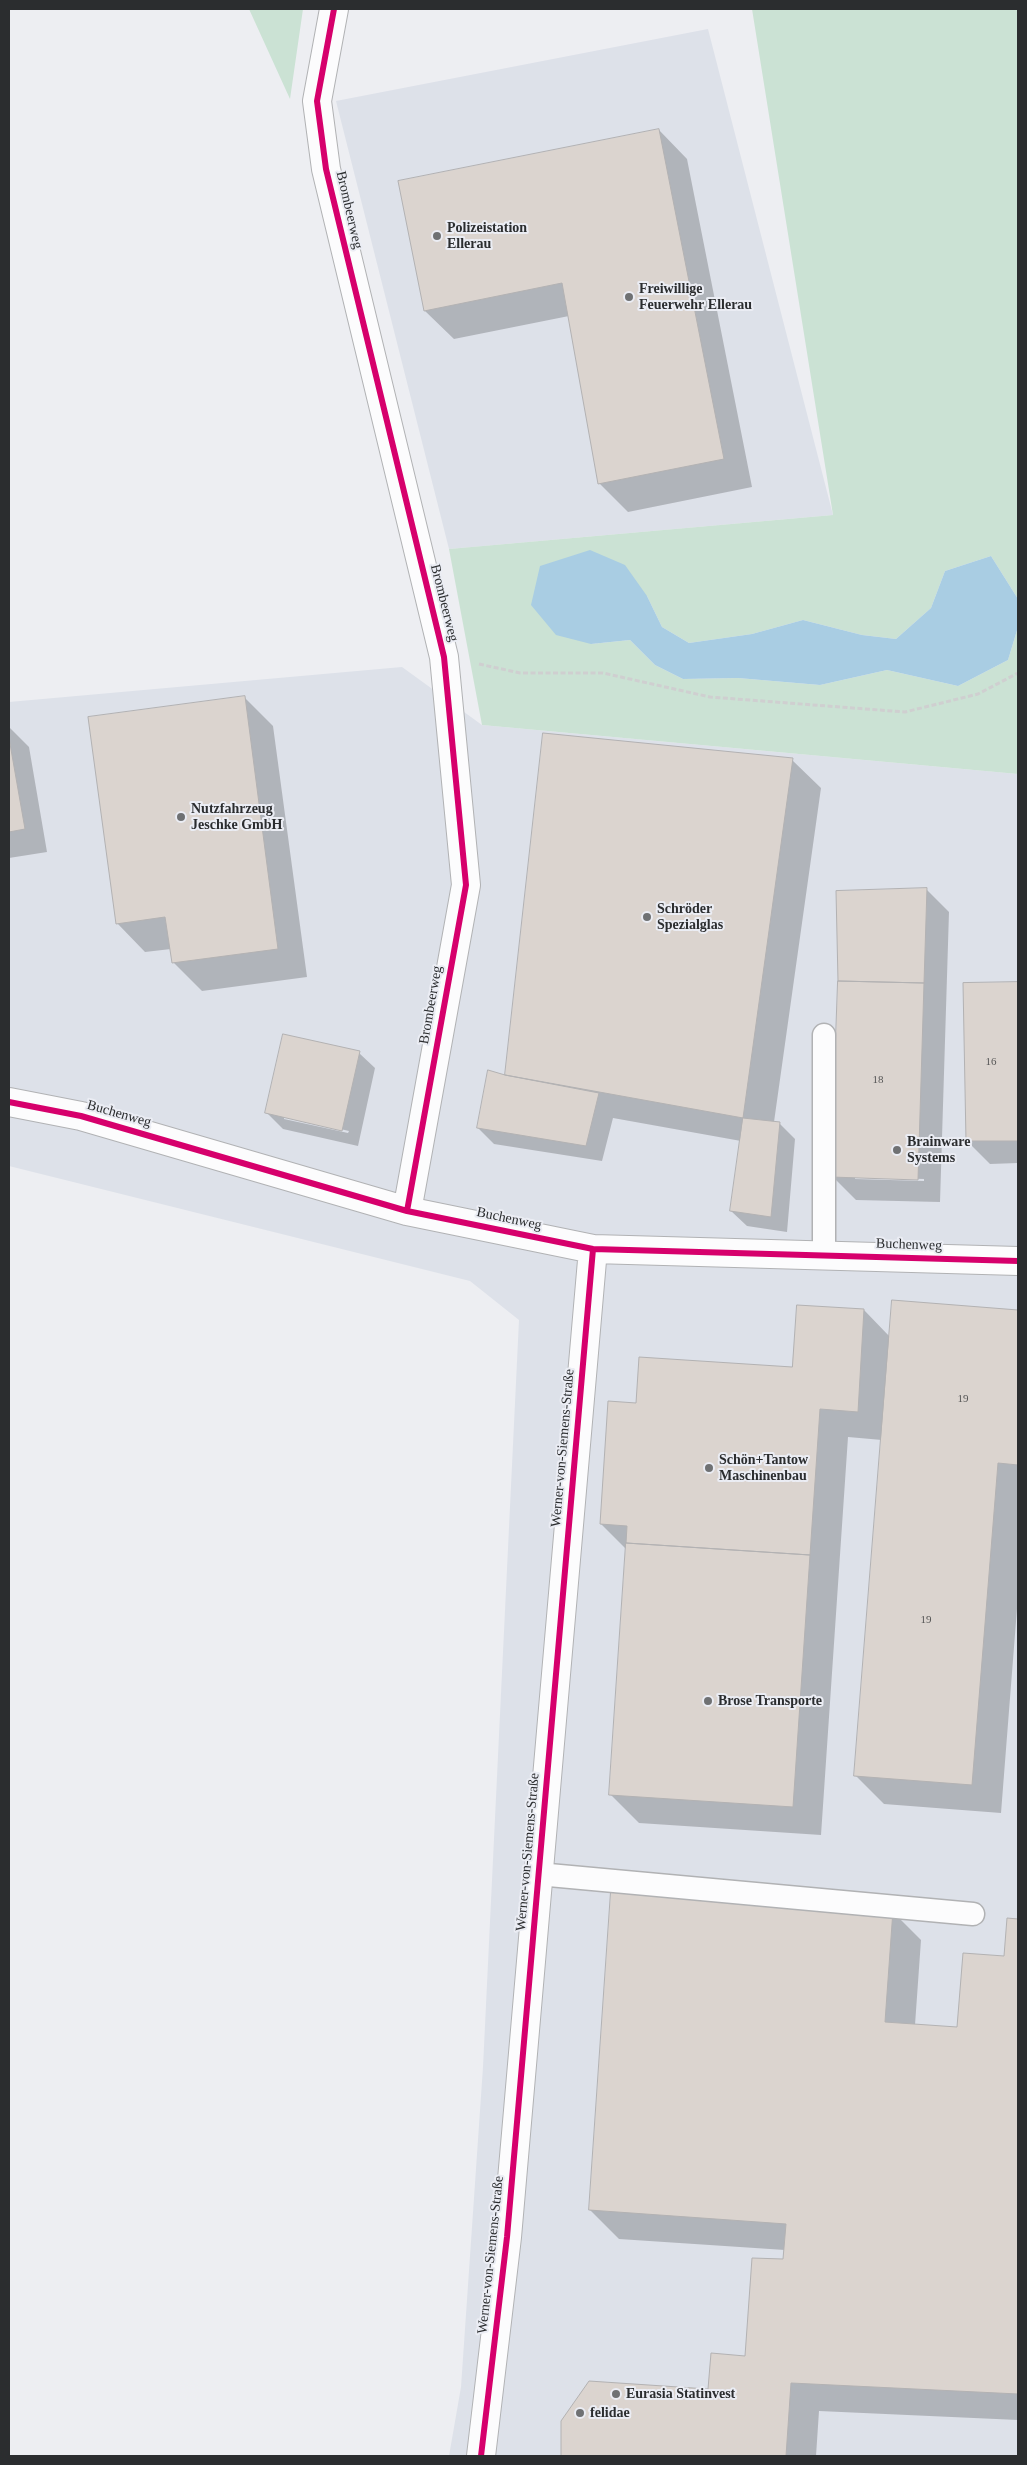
<!DOCTYPE html>
<html>
<head>
<meta charset="utf-8">
<style>
  body { margin:0 }
  #map { position:relative; width:1027px; height:2465px; overflow:hidden; background:#edeef2; font-family:"Times New Roman",serif }
  canvas { display:block }
  .frame { position:absolute; inset:0; border:10px solid #2b2d2f; pointer-events:none }
</style>
</head>
<body>
<div id="map">
<canvas width="1027" height="2465"></canvas>
<div class="frame"></div>
</div>
<script>
const g = document.querySelector('canvas').getContext('2d');
g.lineJoin = 'round';
function paint(path, color) { g.fillStyle = color; g.fill(path, 'evenodd'); }
function stroke(path, color, width, dash) { g.strokeStyle = color; g.lineWidth = width; g.lineCap = dash ? 'butt' : 'round'; g.setLineDash(dash || []); g.stroke(path); }
function drawText(font, color, halo, rows, align = 'center') {
  g.font = font + ' "Times New Roman",serif'; g.lineWidth = 4; g.setLineDash([]); g.textBaseline = 'middle'; g.strokeStyle = halo; g.fillStyle = color; for (const [text, x, y, turn = 0] of rows) {
    g.save(); g.translate(x, y); g.rotate((+turn || 0) * Math.PI / 180); g.textAlign = isNaN(turn) ? turn : align; if (halo) g.strokeText(text, 0, 0); g.fillText(text, 0, 0); g.restore();
  }
}
paint(new Path2D(`
  M708,29l125,486 -384,34 -113,-448z
  M402,667l80,58 536,49v1682h-569l12,-69 22,-320 36,-747 -49,-39 -461,-115v-464z`), '#dde1e9');
paint(new Path2D(`
  M249,9h54l-13,90z
  M752,9h266v590l-27,-43 -46,15 -14,37 -35,31 -34,-4 -59,-15 -51,14 -63,9 -27,-16 -15,-31 -56,48 39,-4 25,25 28,14 55,-1 82,7 67,-15 71,16 50,-26 10,-33v147l-536,-49 -33,-176 384,-34z`), '#cbe2d4');
paint(new Path2D(`
  M590,550l35,15 22,31 15,31 27,16 63,-9 51,-14 59,15 34,4 35,-31 14,-37 46,-15 27,43v28l-10,33 -50,26 -71,-16 -67,15 -82,-7 -55,1 -28,-14 -25,-25 -39,4 -35,-9 -25,-30 9,-39z`), '#a9cde3');
paint(new Path2D(`
  M659,130l28,29 65,328 -124,25 -29,-29 -30,-167 -115,23 -29,-28z
  M245,698l28,28 34,251 -105,14 -29,-29 -2,-13 -26,3 -28,-29z
  M9,727l20,20 18,105 -38,6z
  M544,734l248,26 29,28 -47,334 5,1 16,16 -8,93 -40,-6 -16,-15 10,-70 -128,-23 -11,43 -108,-17 -16,-16 28,-51z
  M926,889l23,23 -9,290 -84,-2 -23,-23zM855,1177l69,2v2l-69,-2z
  M1018,983v180l-28,1 -23,-23 -3,-157z
  M359,1053l16,15 -17,78 -75,-17 -16,-16zM284,1116l65,15 -1,2 -64,-14z
  M893,1301l125,10v285l-17,217 -117,-9 -29,-29 27,-335 -34,-3 -27,398 -182,-12 -29,-29 16,-245 -25,-25 36,-119 157,-37 70,-58 26,27z
  M892,1911l29,29 -6,85 43,3 47,-71 3,-38 10,1v500l-199,-9 -3,45h-254l1,-34 146,-31 37,-34 38,-96 1,-11 -166,-11 -29,-29z`), '#0003');
const building = new Path2D(`
  M659,129l65,330 -126,25 -36,-201 -138,28 -26,-130z
  M245,696l33,253 -106,14 -7,-46 -49,7 -28,-207z
  M543,733l250,25 -50,360 -238,-43z
  M9,738l16,91 -16,3z
  M927,888l-3,95 -86,-2 -2,-90z
  M838,981l86,2 -6,197 -87,-3z
  M1018,982v159h-52l-3,-158z
  M283,1034l77,17 -18,80 -77,-18z
  M488,1070l17,5 94,18 -13,53 -109,-18z
  M743,1118l37,4 -9,95 -41,-6z
  M892,1300l126,10v155l-20,-2 -26,322 -118,-9z
  M797,1305l67,4 -6,103 -38,-3 -10,146 -184,-12 1,-17 -27,-2 8,-123 28,2 3,-46 153,10z
  M626,1543l184,12 -17,252 -184,-12z
  M611,1891l282,19 -8,112 72,5 6,-74 41,3 3,-38 11,1v475l-227,-11 -5,73h-225v-35l28,-40 119,8 3,-36 34,3 7,-98 31,1 3,-35 -197,-14z`);
paint(building, '#dbd4cf');
stroke(building, '#b3b2b3', 1);
const service = new Path2D(`
  M824,1035v221
  M538,1874l435,40`);
const minor = new Path2D(`
  M334,9l-17,92 9,68 118,488 22,228 -59,326
  M9,1102l72,14 326,95 186,38 425,12
  M481,2456l26,-219 86,-988`);
stroke(service, '#b1b2b4', 25);
stroke(minor, '#b1b2b4', 30);
stroke(new Path2D(`
  M479,664l41,9h83l107,24 195,15 73,-18 40,-21`), '#cfcfd0', 3, [5, 2.5]);
stroke(service, '#fcfcfd', 22);
stroke(minor, '#fcfcfd', 28);
stroke(new Path2D(`
  M334,9l-17,92 9,68 118,488 22,228 -59,326
  M9,1102l72,14 326,95 186,38 425,12
  M481,2456l26,-219 86,-988`), '#d6006c', 6);
for (const [x, y, r, color] of [
  [437,236,5,"#6f7173"],
  [629,297,5,"#6f7173"],
  [181,817,5,"#6f7173"],
  [647,917,5,"#6f7173"],
  [897,1150,5,"#6f7173"],
  [709,1468,5,"#6f7173"],
  [708,1701,5,"#6f7173"],
  [616,2394,5,"#6f7173"],
  [580,2413,5,"#6f7173"]
]) { const dot = new Path2D(); dot.arc(x, y, r, 0, 2 * Math.PI); g.fillStyle = color; g.fill(dot); stroke(dot, '#ebedf4', 2); }
drawText('11px', '#575757', null, [
  ["16",991,1062],
  ["18",878,1080],
  ["19",963,1399],
  ["19",926,1620]
]);
drawText('14px', '#2b2d2f', '#ebedf4', [
  ["Brombeerweg",349,210,77],
  ["Brombeerweg",444,603,76],
  ["Brombeerweg",431,1005,-80],
  ["Buchenweg",119,1114,16],
  ["Buchenweg",509,1219,12],
  ["Buchenweg",909,1245,2],
  ["Werner-von-Siemens-Straße",563,1448,-85],
  ["Werner-von-Siemens-Straße",528,1852,-85],
  ["Werner-von-Siemens-Straße",491,2255,-84]
]);
drawText('bold 14px', '#2b2d2f', '#ebedf4', [
  ["Polizeistation",447,228],
  ["Ellerau",447,244],
  ["Freiwillige",639,289],
  ["Feuerwehr Ellerau",639,305],
  ["Nutzfahrzeug",191,809],
  ["Jeschke GmbH",191,825],
  ["Schröder",657,909],
  ["Spezialglas",657,925],
  ["Brainware",907,1142],
  ["Systems",907,1158],
  ["Schön+Tantow",719,1460],
  ["Maschinenbau",719,1476],
  ["Brose Transporte",718,1701],
  ["Eurasia Statinvest",626,2394],
  ["felidae",590,2413]
], 'left');
</script>
</body>
</html>
